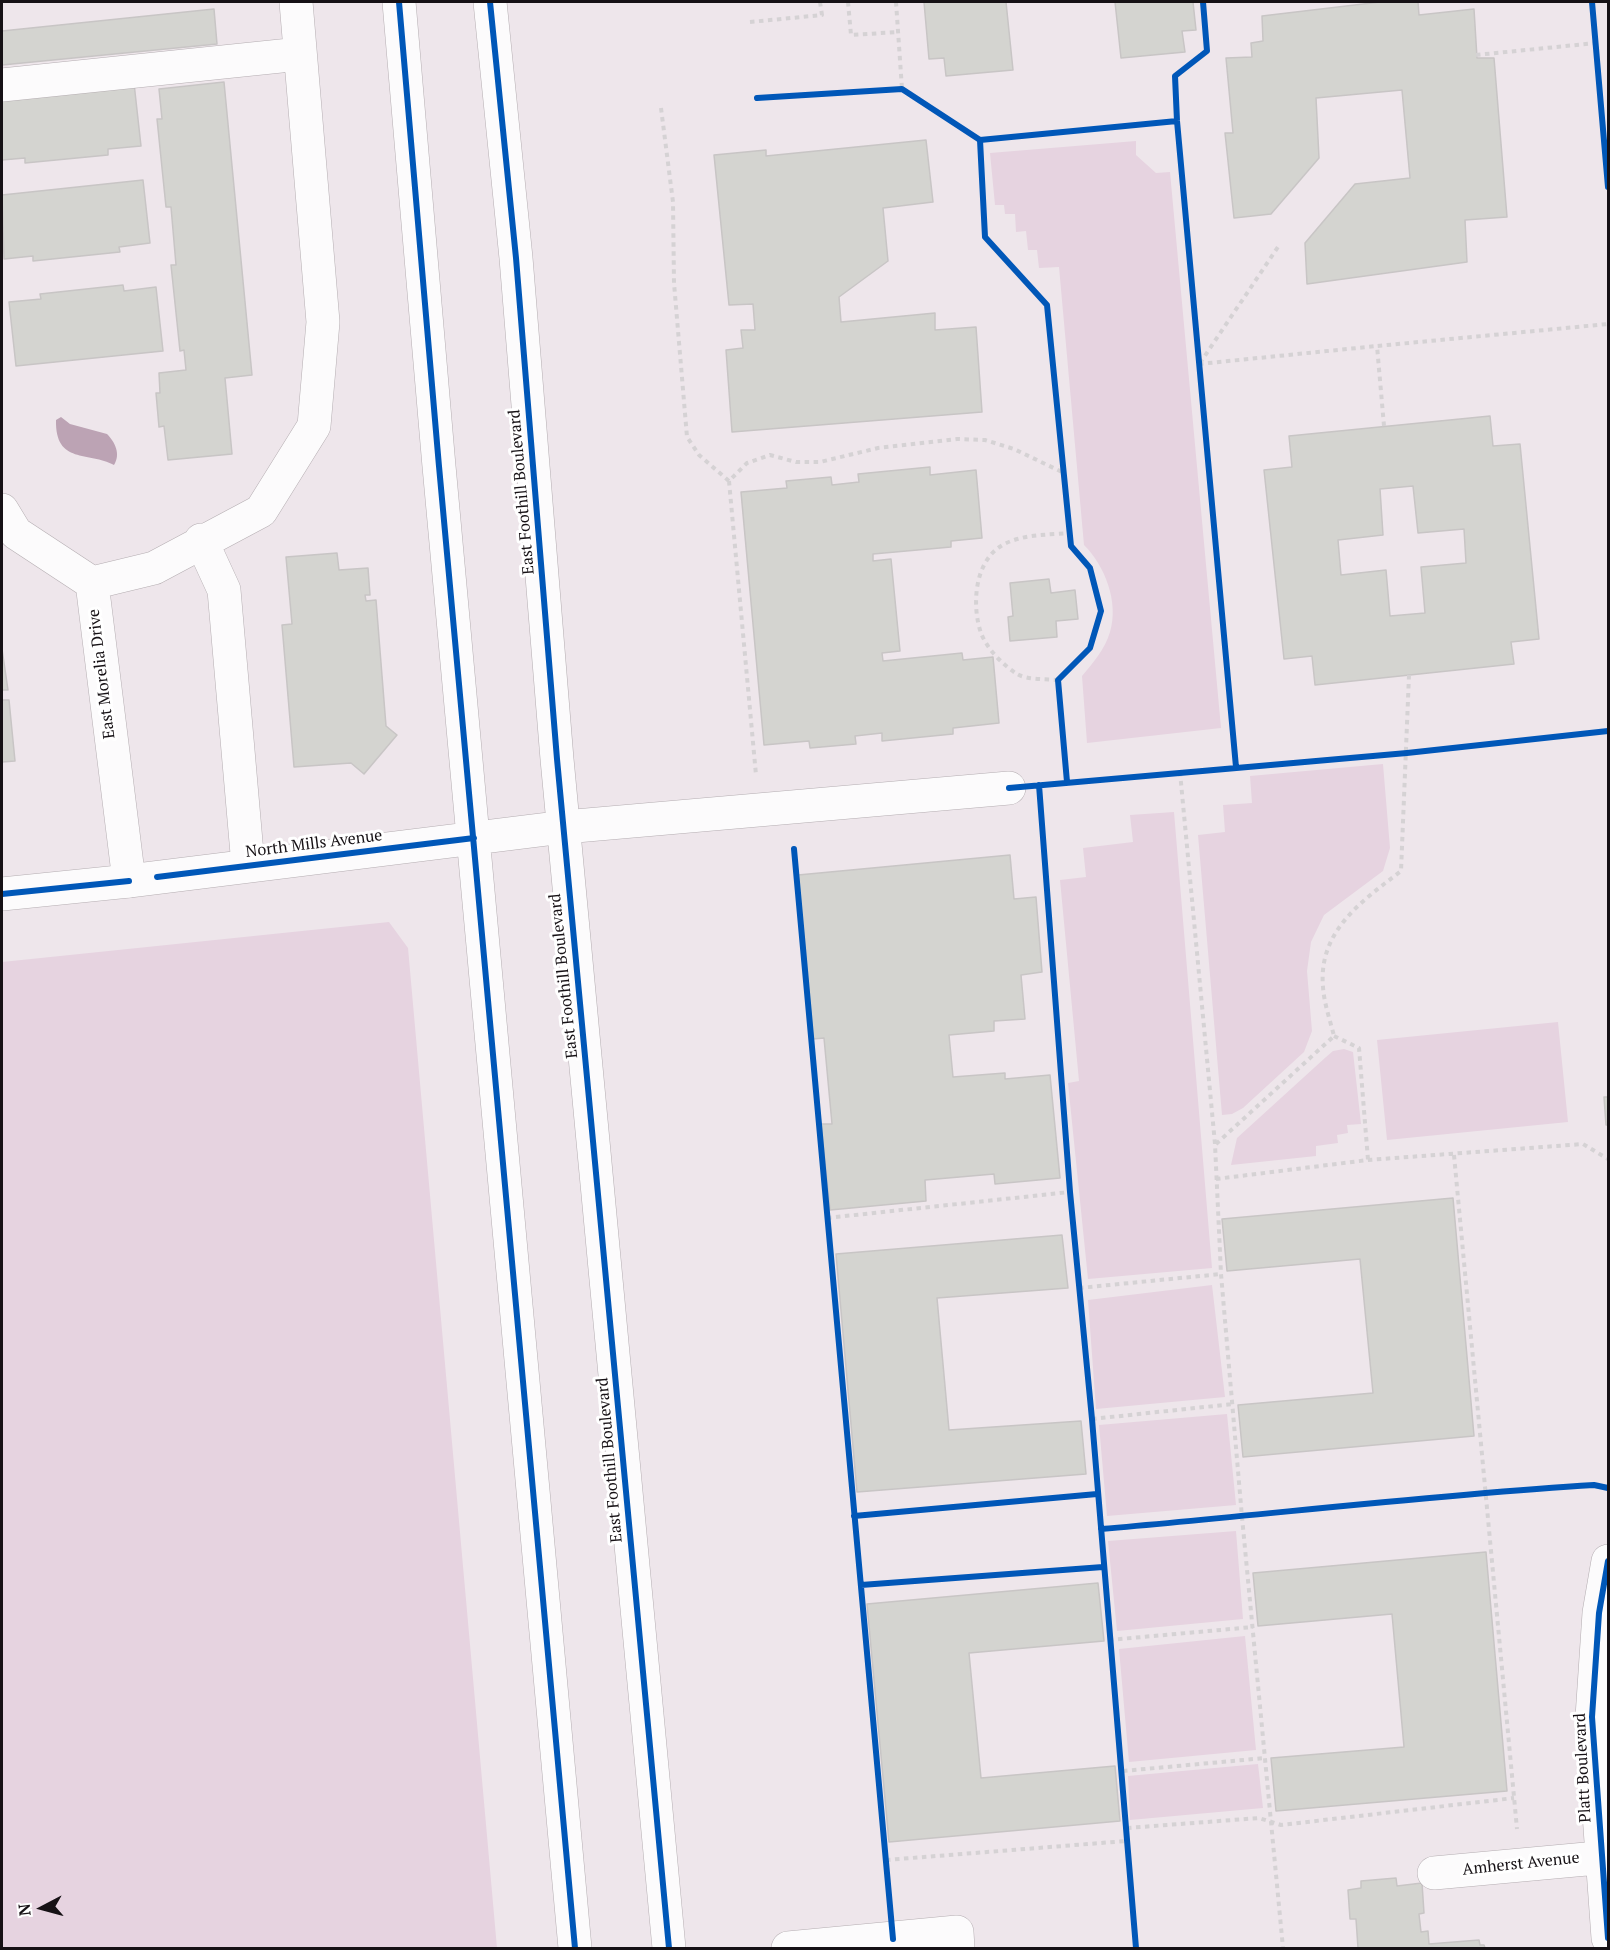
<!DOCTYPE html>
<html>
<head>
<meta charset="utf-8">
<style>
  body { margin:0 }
  #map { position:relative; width:1610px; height:1950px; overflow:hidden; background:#eee6eb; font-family:"PT Serif",serif }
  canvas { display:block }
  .frame { position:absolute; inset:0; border:3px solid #161115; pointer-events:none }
  .north { position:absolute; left:12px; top:1878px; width:60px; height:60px; -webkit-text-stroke:4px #fff; paint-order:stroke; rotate:264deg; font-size:16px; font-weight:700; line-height:24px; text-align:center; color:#161115 }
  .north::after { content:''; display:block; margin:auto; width:21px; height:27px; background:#161115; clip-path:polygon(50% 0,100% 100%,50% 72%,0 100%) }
</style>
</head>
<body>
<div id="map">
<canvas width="1610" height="1950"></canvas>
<div class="frame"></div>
<div class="north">N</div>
</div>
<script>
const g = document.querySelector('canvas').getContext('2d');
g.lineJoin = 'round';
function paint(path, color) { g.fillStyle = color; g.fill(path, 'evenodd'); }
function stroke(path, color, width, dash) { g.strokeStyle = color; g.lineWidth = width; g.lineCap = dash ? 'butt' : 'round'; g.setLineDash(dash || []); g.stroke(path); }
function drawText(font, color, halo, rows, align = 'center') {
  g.font = font + ' "PT Serif",serif'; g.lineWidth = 6; g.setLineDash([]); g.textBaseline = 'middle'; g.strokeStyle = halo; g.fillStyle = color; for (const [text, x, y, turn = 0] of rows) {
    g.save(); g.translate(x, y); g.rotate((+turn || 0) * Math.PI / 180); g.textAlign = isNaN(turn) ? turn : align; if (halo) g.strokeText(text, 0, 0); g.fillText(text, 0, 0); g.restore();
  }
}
paint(new Path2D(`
  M1136,141v14l20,18 14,-1 51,556 -134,15 -5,-67c11,-13 23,-27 28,-44 9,-30 -5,-66 -26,-87l-25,-278 -20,1 -2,-18h-9l-2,-19 -10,1 -1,-18h-10l-1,-9h-9l-5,-52z
  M1383,764l7,84 -7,23 -59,44 -13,27 -4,29 5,60 -8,21 -61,56 -11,6 -10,1 -24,-280 27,-3 -2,-27 29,-2 -2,-27z
  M1174,812l38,456 -124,11 -20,-196 11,-2 -19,-201 26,-3 -3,-29 50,-6 -3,-27z
  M389,922l19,26 89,1000h-495v-986z
  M1558,1022l10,100 -181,18 -10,-100z
  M1344,1049l9,3 8,72 -14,1 1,8 -11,2 1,8 -22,3v10l-85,9 6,-27 89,-81 7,-6z
  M1212,1285l13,112 -129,12 -8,-109z
  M1227,1414l9,91 -129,11 -8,-91z
  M1236,1531l7,88 -126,12 -9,-90z
  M1245,1636l11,114 -127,12 -10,-113z
  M1258,1764l5,44 -133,12 -2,-44z`), '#e6d3e0');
paint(new Path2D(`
  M61,417l9,7 37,10c8,8 14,20 7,31 -25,-14 -59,0 -58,-45z`), '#bca3b4');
const building = new Path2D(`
  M924,2h82l7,68 -67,6 -2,-18 -15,1z
  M1115,2h78l3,28 -14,1 3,21 -64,6z
  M1380,2h38l1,13 55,-6 3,49h17l13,159 -42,3 2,42 -160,22 -2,-41 50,-59 55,-6 -8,-88 -86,8 3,60 -48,56 -37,4 -9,-85h8l-7,-75 26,-1 -1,-14 12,-2 -1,-25z
  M214,9l3,35 -215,21v-34z
  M224,82l28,293 -27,3 7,76 -64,6 -4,-34 -5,1 -3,-34h4l-1,-20 27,-3 -2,-20 -4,1 -9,-86h5l-5,-58h-5l-9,-88h5l-3,-30z
  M134,83l7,63 -33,3v6l-83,8v-5l-23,2v-64z
  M926,140l7,62 -50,6 5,53 -49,36 2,25 94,-9v17l41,-3 6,85 -250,20 -6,-82 17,-2 -2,-18h14l-2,-26 -24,1 -15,-150 52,-5v6z
  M143,180l7,63 -31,4 1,5 -87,9v-5l-29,3 -2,-64z
  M123,285l1,6 32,-4 7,64 -147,15 -7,-64 32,-3 -1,-5z
  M1490,416l3,30 27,-2 19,195 -28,3 3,22 -199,21 -3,-29 -28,3 -20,-189 28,-3 -3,-31zM1413,486l5,47 46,-4 2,34 -45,4 4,46 -35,3 -4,-46 -45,5 -3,-35 45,-5 -3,-46z
  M930,467v8l46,-5 6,68 -31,3v6l-78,7v7l18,-2 9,92 -18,2 1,8 79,-8 1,7 30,-3 6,66 -46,5v6l-71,7v-8l-27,3 1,8 -46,4 -1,-7 -45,4 -23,-253 46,-4 -1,-7 45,-4 1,8 27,-3 -1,-8z
  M337,553l2,17 29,-2 2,27h-5l1,6 10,-1 10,126 11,9 -33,39 -13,-11 -57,4 -12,-142 10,-1 -6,-67z
  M1049,579l2,14 24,-3 3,29 -22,2 1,16 -47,4 -2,-24 5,-1 -3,-33z
  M2,649l6,41h-6z
  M2,700h7l6,61 -13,1z
  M1010,855l4,44 22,-2 6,75 -21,3 4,44 -31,2v10l-45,4 4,42 52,-4v6l45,-4 10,103 -65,6 -1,-10 -69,6 1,21 -96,9 -9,-86h11l-8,-86 -11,1 -15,-164z
  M1604,1097h4v28h-2z
  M1453,1198l21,238 -231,21 -5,-52 135,-12 -13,-134 -133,12 -5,-52z
  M1062,1235l6,53 -131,10 12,132 132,-9 5,53 -229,18 -21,-238z
  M1486,1552l21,239 -231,20 -5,-53 133,-11 -12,-133 -134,12 -5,-53z
  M1098,1583l6,58 -135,12 12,125 134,-12 5,55 -231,21 -22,-238z
  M1396,1878l1,8 25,-3 2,30 -5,1 2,18 7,-1 1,13 50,-4 1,5h4l1,3h-127l-2,-29h-6l-2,-29 13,-2v-7z`);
paint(building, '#d4d4d0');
stroke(building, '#c8c5c5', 1.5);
const minor = new Path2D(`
  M2,85l298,-31
  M2,510l14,23 76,50 37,298
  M201,540l23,50 24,275
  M92,583l62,-15 107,-57 53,-85 9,-104 -27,-320
  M564,827l445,-39
  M1608,1561l-9,52 -7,104 16,221
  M1434,1873l174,-16
  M788,1948l169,-16 1,16`);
const major = new Path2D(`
  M399,2c54,649 117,1297 176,1946
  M490,2l26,256 41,501 112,1189
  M2,894l127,-13 435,-54`);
stroke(minor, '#b4adb1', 34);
stroke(major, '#b4adb1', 34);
stroke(new Path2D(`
  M848,2l3,33 47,-3
  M896,2l6,87
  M750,22l72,-7 -2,-13
  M1476,55l120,-12
  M661,108l12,94 1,81 13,154 12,18 30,26 18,-18 23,-8 26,7h24l58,-14 79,-9 28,1 29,9 50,24
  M1200,363l78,-116
  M1199,364l178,-18
  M1384,426l-7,-80 231,-22
  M729,481l27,294
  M1058,680c-12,-1 -31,0 -41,-6 -14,-9 -30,-25 -36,-41 -9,-26 -7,-67 17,-85 19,-14 49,-13 71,-15
  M1180,772l35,372 6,130 21,243 41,431
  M1334,1036l25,12 9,112
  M1216,1144l118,-108c-4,-16 -10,-33 -11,-49 -5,-56 39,-86 78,-116l8,-196
  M1454,1155l63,674
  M1216,1179l152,-19 215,-16 25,15
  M827,1218l243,-26
  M1079,1288l142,-14
  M1092,1419l141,-15
  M1109,1640l144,-13
  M1123,1771l142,-13
  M1127,1828l132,-10 22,7 233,-27
  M886,1860l240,-19`), '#d5d2d4', 4, [4.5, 4.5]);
stroke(minor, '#fcfbfc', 33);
stroke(major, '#fcfbfc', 33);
stroke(new Path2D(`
  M399,2c54,649 117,1297 176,1946
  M490,2l26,256 41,501 112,1189
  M1203,2l4,49 -32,25 2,45 59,646
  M1592,2l16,185
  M757,98l145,-9 78,51 197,-19
  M980,140l5,97 62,68 24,241 19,22 11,43 -11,37 -32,32 9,102
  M1039,785l31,407 22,227 44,529
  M1009,788l398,-35 201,-22
  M794,849l99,1090
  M157,877l317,-39
  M2,894l127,-13
  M854,1516l243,-22
  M1101,1529c165,-14 329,-34 493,-44l14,3
  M1608,1561l-9,52 -7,104 16,221
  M861,1585l242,-18`), '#0057b8', 6);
drawText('16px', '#161115', '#fff', [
  ["East Foothill Boulevard",522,492,-95],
  ["East Morelia Drive",102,674,-97],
  ["North Mills Avenue",314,844,-7],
  ["East Foothill Boulevard",564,976,-96],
  ["East Foothill Boulevard",610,1460,-95],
  ["Platt Boulevard",1583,1768,-93],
  ["Amherst Avenue",1521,1864,-6]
]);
</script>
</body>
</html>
